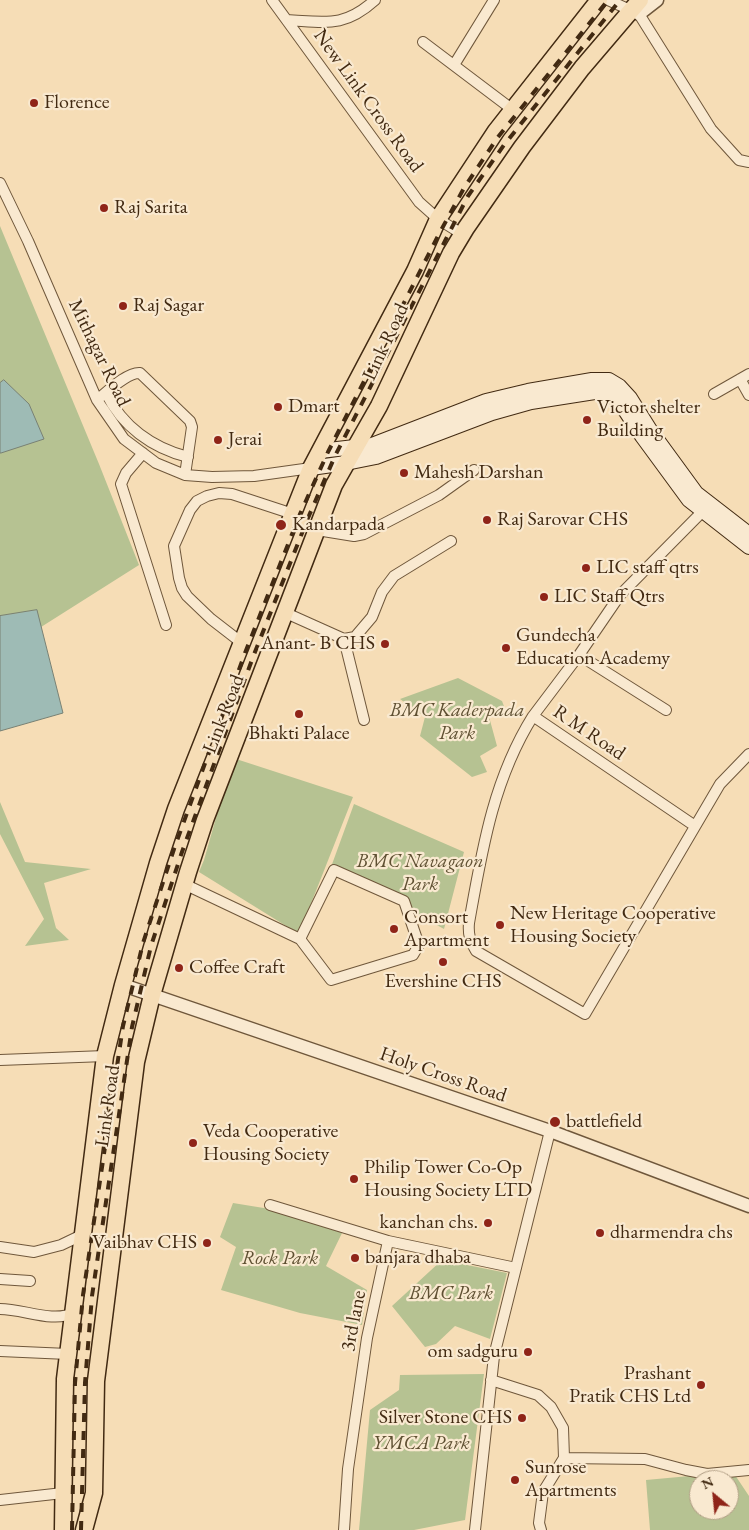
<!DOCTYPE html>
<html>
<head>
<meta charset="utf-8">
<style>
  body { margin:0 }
  #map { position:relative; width:749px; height:1530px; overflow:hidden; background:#f6ddb6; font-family:"EB Garamond",serif }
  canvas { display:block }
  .north { position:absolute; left:689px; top:1470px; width:50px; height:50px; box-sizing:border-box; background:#f9e9d0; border:1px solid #b09d84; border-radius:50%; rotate:332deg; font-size:14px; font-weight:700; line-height:20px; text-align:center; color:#422a12 }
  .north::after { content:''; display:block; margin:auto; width:18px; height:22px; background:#8f2418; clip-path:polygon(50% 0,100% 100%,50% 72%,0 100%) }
</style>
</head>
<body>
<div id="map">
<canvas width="749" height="1530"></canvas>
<div class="north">N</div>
</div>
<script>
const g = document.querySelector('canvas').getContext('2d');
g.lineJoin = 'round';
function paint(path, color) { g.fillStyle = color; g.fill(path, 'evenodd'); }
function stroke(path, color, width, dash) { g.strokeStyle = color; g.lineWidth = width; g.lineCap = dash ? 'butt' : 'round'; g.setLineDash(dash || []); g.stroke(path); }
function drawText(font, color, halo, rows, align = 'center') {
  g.font = font + ' "EB Garamond",serif'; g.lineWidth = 4.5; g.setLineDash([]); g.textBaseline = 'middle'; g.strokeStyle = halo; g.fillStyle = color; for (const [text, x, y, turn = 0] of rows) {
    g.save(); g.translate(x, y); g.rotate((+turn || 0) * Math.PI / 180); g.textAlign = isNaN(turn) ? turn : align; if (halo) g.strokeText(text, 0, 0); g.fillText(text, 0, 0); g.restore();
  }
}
paint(new Path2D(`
  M0,226l99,238 40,101 -139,88z
  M458,678l44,23 3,8 -17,4 9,33 -17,10 7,16 -15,5 -52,-41 5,-19 -25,-18z
  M233,758l120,39 -54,137 -100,-62 5,-12z
  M0,802l25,60 66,7 -47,14 12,45 13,12 -44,6 19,-27 -44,-85z
  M354,804l110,48 -20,77 -113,-62z
  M233,1203l49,8 61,20 -17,35 41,24 -5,35 -62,-12 -79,-23 15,-43 -16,-10z
  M442,1260l65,13 -17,66 -35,-13 -19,18 -11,3 -33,-41z
  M484,1374l-19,146 -51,10h-55l11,-120 29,-20 1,-15z
  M733,1472l16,24v34h-99l-4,-50zM699,1480h30v30h-30z`), '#b6c292');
const water = new Path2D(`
  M4,380l25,24 15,35 -43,14h-1v-70z
  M37,610l26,103 -63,18v-115z`);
paint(water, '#9ebbb5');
stroke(water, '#798174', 1);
const minor = new Path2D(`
  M272,0l147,202 19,17 24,15
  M608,0l31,14 72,115 28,31 10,2
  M287,20c39,2 57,8 88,-20
  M423,42l90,68
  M454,65l40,-65
  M0,183l28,58 69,159 27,39 32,24 29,12 27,2 42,-1 57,-8
  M740,379l9,16
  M106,393c16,33 46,55 82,64
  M714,394l35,-20
  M97,400c10,-8 30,-28 43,-27l50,48 2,6 -7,48
  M143,453l-17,20 -5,11 45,141
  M317,530l37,6 10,-2 75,-39 35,-25
  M286,613l58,26 20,81
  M344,639l11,-2 17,-20 10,-25 12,-16 57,-35
  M242,643l-31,-24 -24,-23 -5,-8 -3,-10 -5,-32 16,-36 7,-9 10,-5 12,-3 13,1 61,20
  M579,655l87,55
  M533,716l46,-61 41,-60 83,-84
  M695,826l-162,-110c-40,64 -51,134 -64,207 -1,11 1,18 7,28l109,63 135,-230 29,-30
  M184,884l116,55 31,41 82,-25 6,-10 -15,-44 -70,-31 -34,69
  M0,1060l105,-4
  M270,1205l118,36 -21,97 -19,131 -4,61
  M388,1241l128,27
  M0,1247l34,5 27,-7 23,-11
  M0,1279l30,2
  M0,1309c24,0 52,14 74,4
  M0,1351l68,3
  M491,1380l47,15 13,12 12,21 1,30 -21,34 -4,31 2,7
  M564,1458l81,1 41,11 21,4 42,-4
  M0,1500l63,-7
  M475,1530l19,-174 56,-225`);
const tertiary = new Path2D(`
  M639,14l18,-14
  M123,985l427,146 199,75`);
const secondary = new Path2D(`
  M320,451l52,-6 114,-44 42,-10 64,-11h17l10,6 11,12 20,32 46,63 53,41
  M311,468l35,-5 30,-6 116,-44 39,-11 70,-11 10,4 10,9 21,32 47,64 60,47`);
const primary = new Path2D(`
  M63,1530l2,-151 40,-323 18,-71 35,-122 18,-54 135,-341 104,-197 23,-52 58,-88 103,-131
  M84,1530l10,-37 2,-112 40,-319 16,-67 36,-123 17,-52 129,-335 45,-79 72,-153 15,-25 56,-81 60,-79 58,-68`);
stroke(minor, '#6f573b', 12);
stroke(tertiary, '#6f573b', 15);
stroke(secondary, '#422a12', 16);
stroke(primary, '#422a12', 19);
stroke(minor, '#f9e9d0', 10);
stroke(tertiary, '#f9e9d0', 12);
stroke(secondary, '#f9e9d0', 14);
stroke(primary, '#f6ddb6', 16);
stroke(new Path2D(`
  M72,1530l3,-147 8,-88 40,-269 20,-83 31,-94 71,-196 55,-139 28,-62 111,-218 25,-46 34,-51 110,-137
  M81,1530l4,-147 7,-87 40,-269 19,-81 31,-94 71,-195 55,-139 27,-62 111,-217 22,-43 36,-51 116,-145`), '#422a12', 4, [9, 9]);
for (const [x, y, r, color] of [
  [34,103,5,"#8f2418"],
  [104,208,5,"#8f2418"],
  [123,306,5,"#8f2418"],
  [278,407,5,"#8f2418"],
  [587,420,5,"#8f2418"],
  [218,440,5,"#8f2418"],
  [404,473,5,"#8f2418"],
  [487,520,5,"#8f2418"],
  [281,525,6,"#8f2418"],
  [586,568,5,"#8f2418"],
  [544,597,5,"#8f2418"],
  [385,644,5,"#8f2418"],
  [506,648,5,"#8f2418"],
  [299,714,5,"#8f2418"],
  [500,925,5,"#8f2418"],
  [394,929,5,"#8f2418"],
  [443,962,5,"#8f2418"],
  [179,968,5,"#8f2418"],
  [555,1122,6,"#8f2418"],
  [193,1143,5,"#8f2418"],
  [354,1179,5,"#8f2418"],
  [488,1223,5,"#8f2418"],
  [600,1233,5,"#8f2418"],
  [207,1243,5,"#8f2418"],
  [355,1258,5,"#8f2418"],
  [528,1352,5,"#8f2418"],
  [701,1385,5,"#8f2418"],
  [522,1418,5,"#8f2418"],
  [515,1480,5,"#8f2418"]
]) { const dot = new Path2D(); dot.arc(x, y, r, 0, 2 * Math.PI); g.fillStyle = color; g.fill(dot); stroke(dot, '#f9e9d0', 2); }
drawText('20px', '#422a12', '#f9e9d0', [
  ["New Link Cross Road",368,101,54],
  ["Link Road",386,342,-65],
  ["Mithagar Road",99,353,64],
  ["Link Road",224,714,-69],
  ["R M Road",589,733,34],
  ["Holy Cross Road",443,1075,19],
  ["Link Road",108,1106,-82],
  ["3rd lane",354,1321,-79]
]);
drawText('20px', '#422a12', '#f9e9d0', [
  ["Florence",44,103],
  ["Raj Sarita",114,208],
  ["Raj Sagar",133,306],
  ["Dmart",288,407],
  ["Victor shelter",597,408],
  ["Building",597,431],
  ["Jerai",228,440],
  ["Mahesh Darshan",414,473],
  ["Raj Sarovar CHS",497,520],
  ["Kandarpada",292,525],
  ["LIC staff qtrs",596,568],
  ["LIC Staff Qtrs",554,597],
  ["Gundecha",516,636],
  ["Education Academy",516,659],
  ["Anant- B CHS",375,644,"right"],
  ["Bhakti Palace",299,734,"center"],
  ["New Heritage Cooperative",510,914],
  ["Housing Society",510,937],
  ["Consort",404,918],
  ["Apartment",404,941],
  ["Coffee Craft",189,968],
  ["Evershine CHS",443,982,"center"],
  ["battlefield",566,1122],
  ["Veda Cooperative",203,1132],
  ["Housing Society",203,1155],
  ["Philip Tower Co-Op",364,1168],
  ["Housing Society LTD",364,1191],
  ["kanchan chs.",478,1223,"right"],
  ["dharmendra chs",610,1233],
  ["Vaibhav CHS",197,1243,"right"],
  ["banjara dhaba",365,1258],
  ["om sadguru",518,1352,"right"],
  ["Prashant",691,1374,"right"],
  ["Pratik CHS Ltd",691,1397,"right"],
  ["Silver Stone CHS",512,1418,"right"],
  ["Sunrose",525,1468],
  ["Apartments",525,1491]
], 'left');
drawText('italic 20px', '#5f5032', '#f9e9d0', [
  ["BMC Kaderpada",457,711],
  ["Park",457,734],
  ["BMC Navagaon",420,862],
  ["Park",420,885],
  ["Rock Park",280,1259],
  ["BMC Park",451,1294],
  ["YMCA Park",421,1444]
]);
</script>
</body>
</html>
